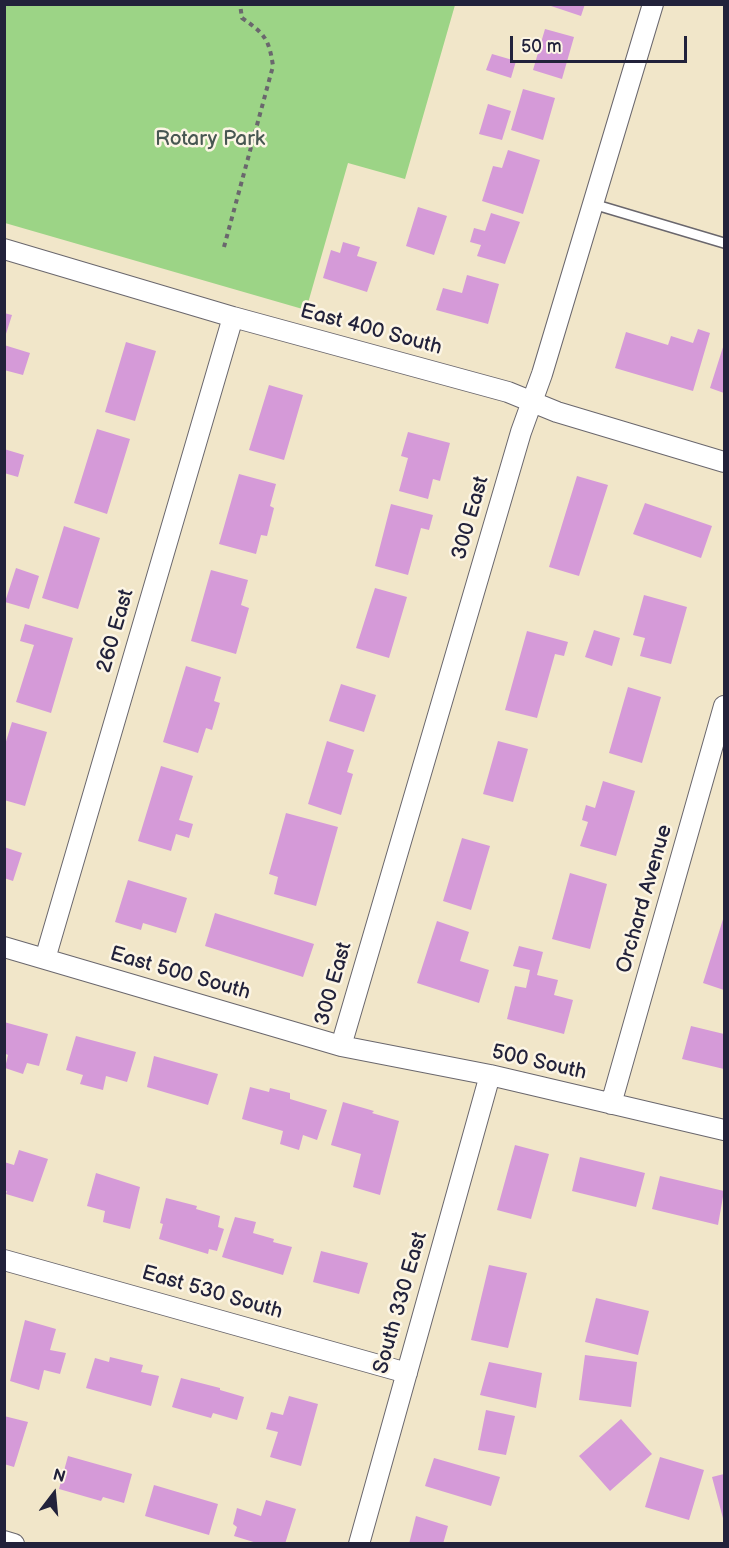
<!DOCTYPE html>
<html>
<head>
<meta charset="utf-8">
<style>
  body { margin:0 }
  #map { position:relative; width:729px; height:1548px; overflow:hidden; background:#f1e6c9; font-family:"Balsamiq Sans",sans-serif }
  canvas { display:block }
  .frame { position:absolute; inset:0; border:6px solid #22223b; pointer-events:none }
  .north { position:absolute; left:24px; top:1464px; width:60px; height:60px; -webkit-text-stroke:4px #fcf5e5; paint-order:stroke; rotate:16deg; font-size:16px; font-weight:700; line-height:24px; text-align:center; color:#22223b }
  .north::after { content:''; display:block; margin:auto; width:21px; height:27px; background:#22223b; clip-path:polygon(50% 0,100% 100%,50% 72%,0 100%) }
  .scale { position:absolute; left:510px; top:36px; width:177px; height:27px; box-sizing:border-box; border:3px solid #22223b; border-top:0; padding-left:8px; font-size:18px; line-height:21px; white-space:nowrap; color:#22223b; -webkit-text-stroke:4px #fcf5e5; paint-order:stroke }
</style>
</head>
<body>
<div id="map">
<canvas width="729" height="1548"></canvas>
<div class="frame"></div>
<div class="north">N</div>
<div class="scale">50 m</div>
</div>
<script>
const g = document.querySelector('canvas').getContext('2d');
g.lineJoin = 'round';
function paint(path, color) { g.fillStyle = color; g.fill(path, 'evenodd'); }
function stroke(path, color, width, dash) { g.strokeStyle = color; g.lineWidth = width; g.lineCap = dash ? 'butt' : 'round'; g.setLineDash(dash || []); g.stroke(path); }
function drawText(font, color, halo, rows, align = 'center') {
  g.font = font + ' "Balsamiq Sans",sans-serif'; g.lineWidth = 5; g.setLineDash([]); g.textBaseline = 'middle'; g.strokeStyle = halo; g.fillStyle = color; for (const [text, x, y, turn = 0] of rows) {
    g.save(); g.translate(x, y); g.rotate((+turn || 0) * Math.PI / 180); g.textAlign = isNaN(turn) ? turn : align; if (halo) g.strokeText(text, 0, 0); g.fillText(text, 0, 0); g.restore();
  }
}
paint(new Path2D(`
  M4,5l1,-1 450,1 -50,174 -57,-16 -42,147 -301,-87z`), '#9cd486');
paint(new Path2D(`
  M545,4h40l-4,12z
  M545,29l29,8 -12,42 -29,-9z
  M492,54l24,7 -5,17 -25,-8z
  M523,89l32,9 -12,42 -32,-10z
  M488,104l23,7 -9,29 -23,-6z
  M508,150l32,10 -17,54 -41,-13 11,-35 9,2z
  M418,207l29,9 -13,39 -28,-9z
  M491,213l29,9 -15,42 -28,-8 4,-11 -11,-3 4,-14 11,3z
  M343,242l17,5 -3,9 20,6 -10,30 -44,-14 8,-28 9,3z
  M467,275l32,9 -11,40 -52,-14 7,-22 19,5z
  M4,313l8,2 -7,22h-1z
  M698,329l12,4 -17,58 -78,-23 11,-36 42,13 3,-9 22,7z
  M126,342l30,9 -21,70 -30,-9z
  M724,344v49l-14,-5z
  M4,345l26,8 -7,22 -19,-5z
  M269,385l34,10 -19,65 -35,-10z
  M97,429l33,10 -23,75 -33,-11z
  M408,432l42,11 -10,38 -7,-2 -5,20 -29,-8 9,-33 -7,-2z
  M4,449l20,6 -6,22 -14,-4z
  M239,474l37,10 -6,22 4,2 -7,28 -6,-1 -5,19 -37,-10z
  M577,476l31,9 -29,91 -30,-9z
  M645,503l67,23 -11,32 -68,-24z
  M391,504l42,11 -4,15 -8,-2 -13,47 -33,-9z
  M64,526l36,12 -22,71 -36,-11z
  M16,568l23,8 -10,33 -24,-7z
  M211,570l37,10 -7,25 8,3 -13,46 -45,-13z
  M375,588l32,9 -18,61 -33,-10z
  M644,595l43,12 -16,57 -31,-8 5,-18 -12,-3z
  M25,624l48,14 -22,75 -35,-11 18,-57 -14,-4z
  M594,630l26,8 -8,28 -27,-9z
  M527,631l41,11 -4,14 -9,-2 -18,64 -32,-8z
  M186,666l35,11 -7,24 6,2 -8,27 -6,-2 -8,25 -35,-11z
  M341,684l35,11 -12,37 -35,-11z
  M628,687l33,10 -19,66 -33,-10z
  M12,722l35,10 -22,74 -21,-6v-52z
  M327,741l27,9 -7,22 6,2 -12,41 -33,-11z
  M498,741l30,8 -15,53 -30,-8z
  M161,766l32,10 -14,44 14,4 -4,14 -13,-4 -5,17 -33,-10z
  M603,781l32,10 -19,65 -36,-10 8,-24 -6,-2 4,-15 9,3z
  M286,813l52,14 -22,79 -42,-12 4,-17 -9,-3z
  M462,838l28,8 -19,64 -28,-9z
  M4,847l18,6 -9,28 -9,-3z
  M570,873l37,11 -17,65 -38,-10z
  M128,880l59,18 -11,35 -33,-10 -2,7 -26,-8z
  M215,913l99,31 -11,33 -98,-31z
  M724,916v74l-21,-7z
  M437,921l32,11 -9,29 29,9 -10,33 -62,-20z
  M519,946l24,6 -6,23 21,5 -4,15 19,5 -9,34 -57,-15 8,-33 11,2 4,-18 -17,-4z
  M4,1022l44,12 -9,32 -12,-3 -4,11 -18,-6 3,-13 -4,-2z
  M691,1026l33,8v35l-42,-10z
  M76,1036l60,16 -9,30 -21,-6 -3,14 -23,-6 3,-9 -17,-5z
  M154,1056l64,18 -10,31 -61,-18z
  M250,1087l19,5 1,-4 20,5v6l37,11 -10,30 -14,-5 -4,15 -19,-6 3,-13 -41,-12z
  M343,1102l31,9 -2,2 27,8 -19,74 -27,-8 8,-33 -30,-9z
  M515,1145l34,9 -18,65 -34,-9z
  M19,1150l29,9 -15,43 -27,-8 1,-3h-3v-29l10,3z
  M580,1157l65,16 -9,34 -64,-16z
  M96,1173l44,14 -10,42 -27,-7 2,-11 -18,-5z
  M660,1176l64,15 -6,34 -66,-16z
  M166,1198l31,8 -1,3 24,7 -2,11 6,2 -7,22 -8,-2 -1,5 -49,-15 4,-15 -3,-1z
  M235,1217l21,5 -3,11 21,6 -1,3 19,5 -9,28 -61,-18z
  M321,1251l47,12 -9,31 -46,-12z
  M489,1265l38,8 -19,75 -37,-8z
  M596,1298l53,13 -11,44 -53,-13z
  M25,1320l31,9 -6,21 16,3 -6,21 -16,-4 -5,20 -29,-9z
  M585,1355l52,7 -6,45 -52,-7z
  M110,1357l33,8 -2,7 18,4 -8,30 -65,-18 9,-30 14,4z
  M489,1362l53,11 -6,35 -56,-13z
  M181,1378l39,10v2l24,7 -7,23 -24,-7 -2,5 -39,-11z
  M289,1396l29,8 -17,62 -31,-9 8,-25 -12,-3 5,-17 12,3z
  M486,1410l29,6 -9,39 -28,-5z
  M4,1416l24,6 -14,45 -10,-3z
  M621,1419l31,35 -42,37 -31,-35z
  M68,1456l64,18 -8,29 -21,-6 -2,4 -42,-12z
  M660,1457l44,13 -15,50 -44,-13z
  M434,1458l66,19 -9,29 -66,-20z
  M724,1474v48l-12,-45z
  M154,1485l64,19 -9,31 -64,-19z
  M266,1500l30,9 -11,35h-25l-26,-8 3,-9 -4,-3 4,-16 24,8z
  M416,1516l32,10 -5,18h-34z`), '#d59ad8');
const service = new Path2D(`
  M593,204l131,39`);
const minor = new Path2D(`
  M4,249l229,68 275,75 49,20 167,50
  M4,947l337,99 149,29 234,55
  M45,959l188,-642
  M341,1046l180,-614 21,-58 111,-370
  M611,1104l113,-398
  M4,1260l403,113
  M4,1541l10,3
  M359,1544l131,-469`);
stroke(service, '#6a676d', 12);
stroke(minor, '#6a676d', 22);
stroke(new Path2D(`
  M224,247l49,-181c-4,-27 -8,-32 -31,-48l-2,-14`), '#6a676d', 4, [4.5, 4.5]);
stroke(service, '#fff', 9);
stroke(minor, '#fff', 20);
drawText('21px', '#475752', '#fcf5e5', [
  ["Rotary Park",210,140]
]);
drawText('21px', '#22223b', '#fcf5e5', [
  ["East 400 South",371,330,15],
  ["300 East",471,518,-74],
  ["260 East",116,631,-74],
  ["Orchard Avenue",645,899,-74],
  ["East 500 South",180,974,16],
  ["300 East",334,984,-74],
  ["500 South",539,1063,13],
  ["East 530 South",212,1293,16],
  ["South 330 East",401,1303,-74]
]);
</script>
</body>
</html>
